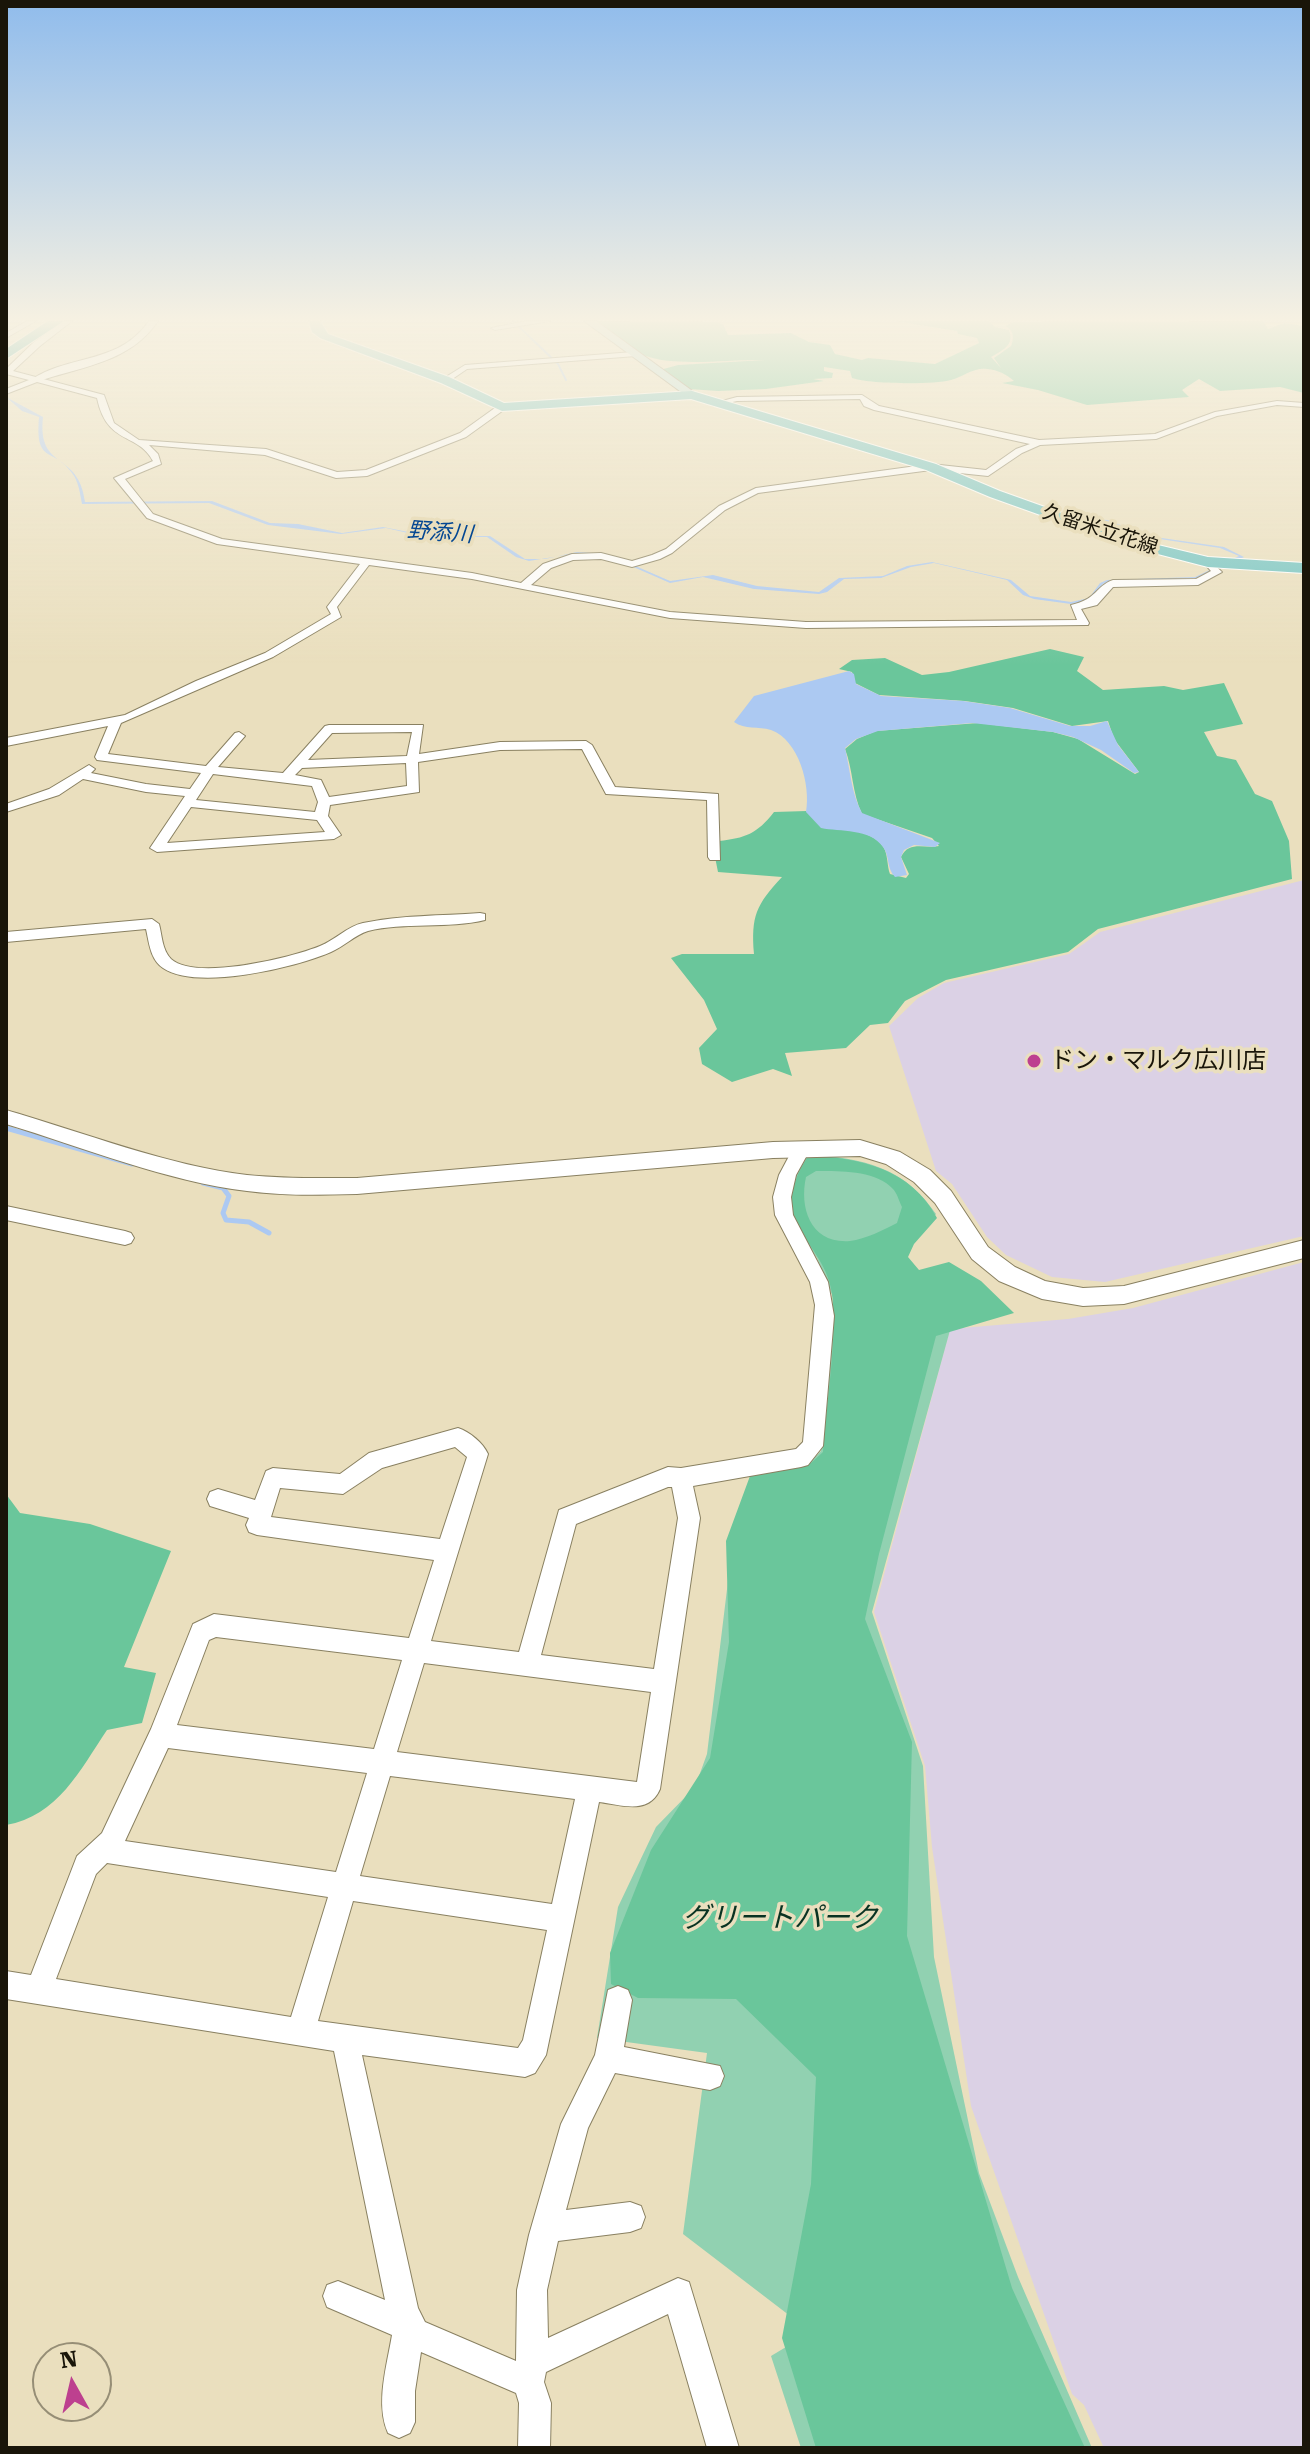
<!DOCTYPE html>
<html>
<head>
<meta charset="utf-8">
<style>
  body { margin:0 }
  #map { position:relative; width:1310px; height:2454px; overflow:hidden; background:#eadfbe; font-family:"Roboto Serif",serif }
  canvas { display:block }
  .frame { position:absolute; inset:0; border:8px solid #191509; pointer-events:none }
  .north { position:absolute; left:32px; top:2342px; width:80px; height:80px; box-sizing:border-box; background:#eadfbe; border:2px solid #968e76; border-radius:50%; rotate:352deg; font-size:22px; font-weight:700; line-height:32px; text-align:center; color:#191509 }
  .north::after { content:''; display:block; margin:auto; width:28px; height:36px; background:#bd408f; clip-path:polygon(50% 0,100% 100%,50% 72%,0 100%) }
</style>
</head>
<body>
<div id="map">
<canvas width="1310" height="2454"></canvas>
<div class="frame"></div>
<div class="north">N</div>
</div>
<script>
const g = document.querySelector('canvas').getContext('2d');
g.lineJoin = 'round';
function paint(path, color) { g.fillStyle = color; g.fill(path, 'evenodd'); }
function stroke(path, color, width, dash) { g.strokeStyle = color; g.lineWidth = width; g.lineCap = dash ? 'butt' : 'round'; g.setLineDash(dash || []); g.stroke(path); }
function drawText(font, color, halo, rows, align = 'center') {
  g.font = font + ' "Roboto Serif","Noto Sans JP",serif'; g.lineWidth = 7; g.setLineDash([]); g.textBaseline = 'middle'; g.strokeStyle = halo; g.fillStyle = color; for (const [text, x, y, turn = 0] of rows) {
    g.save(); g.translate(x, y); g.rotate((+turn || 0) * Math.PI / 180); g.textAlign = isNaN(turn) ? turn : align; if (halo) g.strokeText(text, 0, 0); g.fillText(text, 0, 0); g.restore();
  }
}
paint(new Path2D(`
  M1304,880v356l-199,46 -53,-5 -46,-22 -19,-18 -35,-53 -16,-13 -47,-145 29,-28 26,-15 125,-29 31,-22z
  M1304,1262v1186h-200l-20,-43 -12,-11 -101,-288 -39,-259 -7,-81 -51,-154 76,-283 118,-10 65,-11z`), '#dbd1e5');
paint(new Path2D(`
  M808,1154c56,5 95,12 128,60l-32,40 15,32 43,1 -90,325 51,154 11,191 45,216 39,104 74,171h-291l-30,-92 40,-24 -128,-98 24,-181 -110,-15 21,-131 38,-80 39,-40 12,-33 26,-214 88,-89 12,-154 -16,-39 -23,-32 -6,-19 3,-26z`), '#91d1b1');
paint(new Path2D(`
  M593,321l124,1 6,2 5,11 63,-2 18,9 21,3 5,9 27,6 6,-2 67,6 44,-21 -2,-5 -19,-4 -1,-3 -62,-10h94l6,6 14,3c6,15 -6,20 -18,27l10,11 -7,-10 17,-12c3,-8 3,-15 -5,-20l7,-4 250,-1 5,8 16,-6 20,3v67l-24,-6 -60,4 -21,-12 -17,11 7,7 -102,8 -49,-15 -36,-7 12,-2c-8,-7 -16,-11 -27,-12 -13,-2 -24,8 -36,11 -19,5 -82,4 -99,-2l-2,-7 -26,-4v4l9,2 -1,5 -19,1 11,2 -58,8 -48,2 -29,-2 -29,-19 18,-5 87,-5c-33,-1 -90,7 -119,-4 -20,-7 -36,-22 -53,-35z
  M1050,649l34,8 -7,14 26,19 61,-4 19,4 41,-7 19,41 -39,8 13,24 19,4 19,34 17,7 17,40 3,38 -194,50 -30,23 -122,28 -41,21 -17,22 -18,2 -24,23 -61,5 7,23 -19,-7 -41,13 -30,-18 -3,-16 18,-19 -13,-29 -33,-42 11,-4h72c-3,-38 2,-49 28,-77l-64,-5 -3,-15 4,-16c26,-3 38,-7 55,-29l33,-1 16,17c17,-1 52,3 61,20 4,8 3,18 6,26l16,4 3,-4 -8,-17c8,-17 24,-8 38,-11l-7,-8 -70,-24c-10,-21 -9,-45 -17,-65l12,-10 19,-8 102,-8 75,9 25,7 57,35 4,-2 -25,-33 -6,-18 -36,5 -59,-18 -48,-7 -86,-6 -24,-12 -3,-11 -13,-3 13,-9 33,-2 37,17 27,-3z
  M809,1155c53,4 101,13 128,63l-23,26 -6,13 11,13 30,-8 32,19 33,32 -78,23 -57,218 -14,65 47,123 -5,194 105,352 73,160h-269l-34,-110 29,-154 5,-107 -80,-78 -98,-1 -27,-14 -1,-31 41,-103 59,-92 19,-116 -3,-101 24,-65 61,-13 12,-11c3,-47 13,-103 10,-149 -2,-63 -73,-76 -24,-148zM816,1171c23,0 60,-1 77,18 4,4 6,12 9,18l-5,16c-14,7 -31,16 -47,18 -39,3 -51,-32 -44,-64z
  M6,1494l14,19 70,11 81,27 -47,116 32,6 -14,50 -35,7c-27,40 -49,86 -101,95z`), '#6ac69b');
paint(new Path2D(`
  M6,397l37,20c-6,55 36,33 42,85l127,-1 58,22 28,1 44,9 41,-6 46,9h61l35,23h20l32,-7 31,2 62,27 43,-6 44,11 62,6 20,-14 44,-2 24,-10 25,-4 79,18 19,16 41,6 18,-4 11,-15 7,-3 88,-3 44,-21 -19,-8 -74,-11 -40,-16 -34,-3 36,2 40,16 76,11 20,10 -43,21 -91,3 -7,3 -11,15 -21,5 -37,-5 -11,-4 -16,-15 -73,-17 -23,4 -30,11 -37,1 -17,13 -8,2 -65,-5 -51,-12 -33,6 -64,-28 -28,-2 -49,8 -13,-4 -29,-20h-62l-39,-9 -45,6 -73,-9 -59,-22 -127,1c-2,-10 -3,-22 -10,-31 -20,-27 -37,-8 -33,-56l-17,-6z
  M849,671l5,3 2,10 25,12 82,5 47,7 60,18h20l17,-5 11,24 21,27 -5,1 -33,-23 -28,-13 -20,-5 -81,-9 -94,8 -22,8 -11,9c5,20 6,45 17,65l78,30 -5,4 -21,-2 -10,5 -3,7 6,18 -12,2c-9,-9 -5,-21 -12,-30 -13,-19 -43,-15 -62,-19l-15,-16c5,-26 -7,-72 -35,-82 -13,-4 -26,0 -37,-8l20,-26z`), '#acc9f2');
stroke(new Path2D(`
  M513,321l45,43 8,16`), '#acc9f2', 2);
stroke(new Path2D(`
  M6,1128l126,36
  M203,1183l20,5 6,8 -6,17 3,7 23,2 20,11`), '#acc9f2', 5);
const minor = new Path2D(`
  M27,321h9l-30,17v-5z
  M64,321h8l-32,25 -27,25 91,24 10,28 25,17 127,9 71,23 29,-2 94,-37 39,-28h6v4l-39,28 -99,39 -31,2 -71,-23 -116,-10 9,9 3,10 -36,15 28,35 69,25 250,34 49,10 22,-19 29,-10 29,-1 31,8 20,-6 14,-6 53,-43 37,-18 175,-24 55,6 30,-21 14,-5 -156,-34 -10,-4 -4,-7 -123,2 -22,5 -4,-2 26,-7 125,-2 17,11 160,34 116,-6 60,-22 62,-11 27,2v4l-27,-2 -60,11 -61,23 -116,6 -18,8 -34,23 -57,-6 -173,23 -33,17 -53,43 -12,6 -28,8 -31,-8 -28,1 -22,8 -20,17 139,27 136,10 271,-2 -6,-15c27,-6 23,-18 42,-25l83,-1 15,-8 -8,-9 5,-3 14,13 -24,13 -85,2 -16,18 -16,4 8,14 -1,2 -282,3 -136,-10 -198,-39 -103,-14 -32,42 4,10 -68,40 -152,66 -13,31 98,12 29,-33 4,-1 6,4 -27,31 65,6 42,-47 4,-1h94l-4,29 81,-12 86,-1 6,4 23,42 103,7 2,66h-10l-2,-3 -1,-57 -101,-6 -24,-45 -82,1 -82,12 1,30 -89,13 -2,11 13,19 -7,4 -177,13 -7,-4 35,-52 -39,-4 -63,-13 -24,16 -53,17v-8l43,-15 40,-24 6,4 -4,4 55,11 44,5 11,-16 -104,-13 -2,-3 13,-31 -102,20v-8l119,-23 71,-34 69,-28 66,-39 -4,-7 33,-43 -143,-20 -70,-26 -33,-40 39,-17c-15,-29 -46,-15 -56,-63l-60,-16 -31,12v-5l23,-9 -23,-6v-5l28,-27zM412,732l-5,24 -99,4 24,-27zM406,763l1,23 -78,11 -8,-17 -26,-5 7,-7zM213,774l99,12 6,16 -3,10 -119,-12zM191,807l126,13 8,12 -158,11z
  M527,321h23l-55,9 -4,-2z
  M633,352l3,4 -169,13 -19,13 -7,-2 24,-15z
  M480,913l5,1v6c-36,9 -82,2 -117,11 -13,4 -25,16 -37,21 -37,16 -134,39 -168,16 -13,-9 -14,-26 -17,-39l-140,13v-10l146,-13 7,5c3,11 3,26 12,35 24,22 120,-1 149,-13 15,-6 28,-20 43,-23 37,-8 79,-7 117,-10z
  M802,1142l9,6 -15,27 -5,22 2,18 35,67 6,34 -11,130 -15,19 -7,2 -108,19 7,32 -40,271c-11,26 -38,16 -61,13l-53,253 -11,18 -10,4 -163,-22 56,253 7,14 91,39 1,-71 12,-55 32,-111 34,-69 13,-65 10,-4 10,4 4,10 -8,47 96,19 4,10 -4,10 -10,4 -95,-17 -27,55 -22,82 64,-8 11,4 4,11 -4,11 -11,4 -72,9 -11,49 1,48 130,-60 11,4 50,166h-32l-39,-134 -122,58 -2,10 7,21 -1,45h-32l1,-45 -3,-10 -95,-41 -6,39v31l-5,11 -11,5 -11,-5c-13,-29 -1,-68 4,-98l-65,-28 -4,-11 4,-11 11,-4 47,19 -51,-249 -328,-52v-28l25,4 46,-119 25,-23 49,-104 42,-105 21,-10 195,24 25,-78 -177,-25 -8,-3 -3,-7 3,-7 -39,-12 -3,-7 3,-7 8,-3 37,11 11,-29 7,-3 67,6 29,-21 89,-25c12,4 25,15 30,26l-57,187 88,11 40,-142 109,-43 13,1 115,-19 7,-7 12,-137 -5,-23 -35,-67 -2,-18 6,-22 17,-32zM455,1447l12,10 -27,82 -169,-22 9,-29 63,6 39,-26zM668,1487h4l6,31 -24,151 -113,-14 35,-131zM216,1637l186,23 -28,89 -197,-24 32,-85zM424,1663l227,29 -14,90 -240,-30zM168,1748l199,25 -31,99 -211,-31zM390,1776l185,23 -23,105 -192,-28zM107,1863l221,34 -37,120 -235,-38 40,-105zM353,1901l194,29 -24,110 -5,8 -200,-27z
  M6,1206l119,25 6,2 3,5 -3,5 -6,2 -119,-25z`);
const tertiary = new Path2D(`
  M149,321h9c-27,40 -72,45 -116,59l-8,-2c39,-24 85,-14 115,-57z
  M6,1110c76,22 163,56 241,65 37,4 73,3 110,3l416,-36 87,-2 40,12 30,18 21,21 37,56 27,20 30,14 38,7 41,-2 180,-46v18l-180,46 -41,2 -41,-7 -43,-18 -27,-22 -37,-56 -21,-21 -28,-18 -26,-8 -87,2 -416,36c-37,1 -73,2 -110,-3 -78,-9 -165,-44 -241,-67z`);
const secondary = new Path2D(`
  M584,321h12l102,74 -10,2z`);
const primary = new Path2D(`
  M309,321h11l8,13 121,43 55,26 188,-12 244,73 64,27 137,49 71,17 96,6v10l-96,-6 -81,-21 -137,-49 -64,-27 -235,-71 -189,12 -61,-28 -121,-45 -8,-6z`);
const motorway = new Path2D(`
  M48,321h16l-58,38v-10z`);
stroke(minor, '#898061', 2);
stroke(tertiary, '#898061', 2);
stroke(secondary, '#898061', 2);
stroke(primary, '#fff', 2);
stroke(motorway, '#fff', 2);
paint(minor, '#fff');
paint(tertiary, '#fff');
paint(secondary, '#b9e2e1');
paint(primary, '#73c4c2');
paint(motorway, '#169d9a');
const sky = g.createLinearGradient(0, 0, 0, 665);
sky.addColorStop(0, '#90bcec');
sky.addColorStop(0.48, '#f6f1e2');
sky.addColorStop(1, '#f6f1e200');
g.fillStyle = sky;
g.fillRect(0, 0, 1310, 665);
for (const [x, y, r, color] of [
  [1034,1061,8,"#bd408f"]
]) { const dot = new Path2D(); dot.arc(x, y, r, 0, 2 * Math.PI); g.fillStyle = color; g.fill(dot); stroke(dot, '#eadfbe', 3); }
drawText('20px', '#191509', '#eadfbe', [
  ["久留米立花線",1100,530,18]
]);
drawText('italic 22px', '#044792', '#eadfbe', [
  ["野添川",440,533,4]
]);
drawText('24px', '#191509', '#eadfbe', [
  ["ドン・マルク広川店",1050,1061]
], 'left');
drawText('italic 28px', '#093322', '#eadfbe', [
  ["グリートパーク",780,1919]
]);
</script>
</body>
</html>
